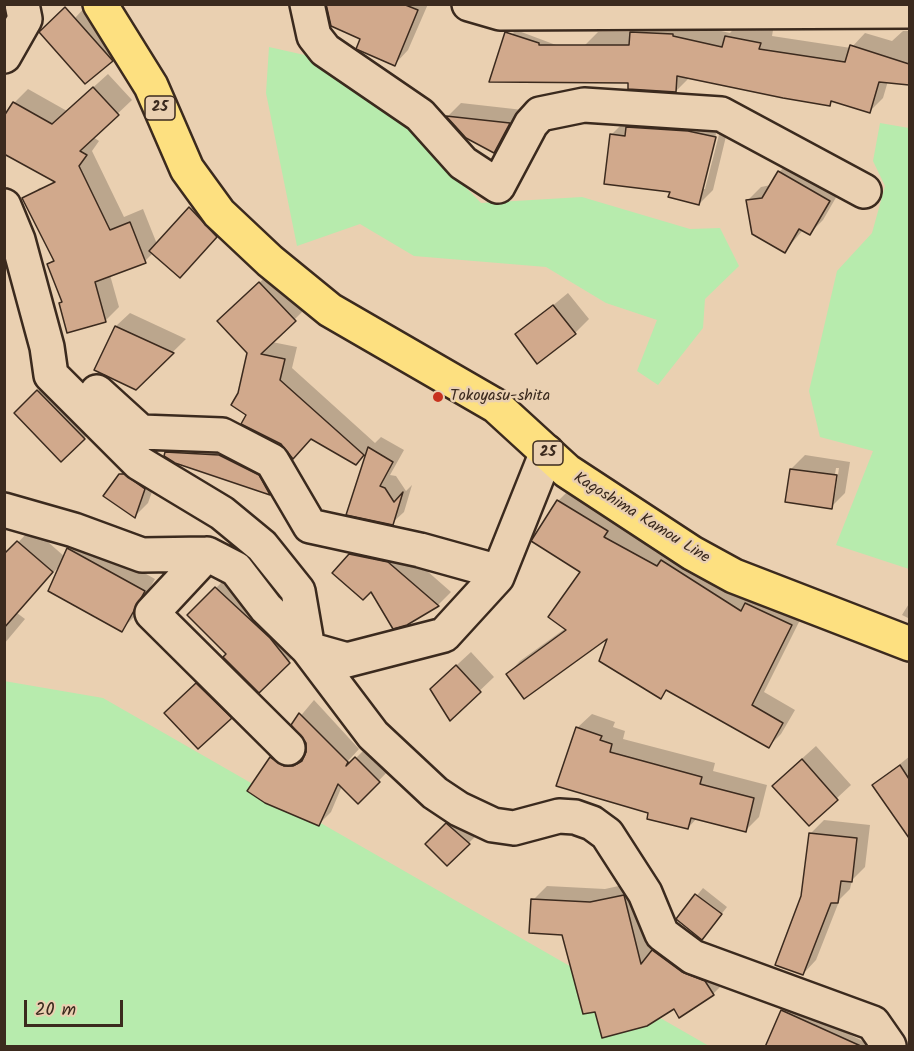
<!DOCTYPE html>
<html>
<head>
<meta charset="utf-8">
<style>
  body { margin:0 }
  #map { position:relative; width:914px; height:1051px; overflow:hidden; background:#ead0b1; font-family:Kalam,sans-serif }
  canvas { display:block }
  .frame { position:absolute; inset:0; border:6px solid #3b2a1e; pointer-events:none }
  .scale { position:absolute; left:24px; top:1000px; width:99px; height:27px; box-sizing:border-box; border:3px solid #3b2a1e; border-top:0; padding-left:8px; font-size:18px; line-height:21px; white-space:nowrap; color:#3b2a1e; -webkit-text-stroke:4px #ead0b1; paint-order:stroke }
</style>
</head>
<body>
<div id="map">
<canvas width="914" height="1051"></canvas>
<div class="frame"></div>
<div class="scale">20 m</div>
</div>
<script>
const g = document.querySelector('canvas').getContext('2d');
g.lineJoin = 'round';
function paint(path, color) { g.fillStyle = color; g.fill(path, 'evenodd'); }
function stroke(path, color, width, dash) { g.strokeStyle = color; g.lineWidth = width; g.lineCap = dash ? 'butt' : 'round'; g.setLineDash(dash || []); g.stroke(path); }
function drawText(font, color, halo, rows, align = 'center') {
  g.font = font + ' Kalam,sans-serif'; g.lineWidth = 5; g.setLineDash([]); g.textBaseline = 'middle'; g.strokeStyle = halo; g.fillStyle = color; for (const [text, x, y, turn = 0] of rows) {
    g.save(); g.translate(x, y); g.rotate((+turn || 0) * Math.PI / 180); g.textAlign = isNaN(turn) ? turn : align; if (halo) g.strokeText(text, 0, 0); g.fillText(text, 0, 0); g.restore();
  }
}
paint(new Path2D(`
  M269,47l40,9 99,72 73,75 101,-6 108,32 30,-1 19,38 -34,33 -2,29 -45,57 -21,-14 20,-51 -51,-17 -60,-36 -132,-11 -54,-32 -63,22 -31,-153z
  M880,123l29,5v441l-73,-24 37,-94 -53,-14 -11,-46 28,-120 35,-38 13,-47 -12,-25z
  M4,681l99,17 606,348h-704z`), '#b7ebad');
paint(new Path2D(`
  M88,4l37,42 -13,14 -53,-8 16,-34z
  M328,4h100l-20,46 -13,14 -33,-26z
  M645,18l28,2 57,13 9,-10 34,7 -1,6 79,12 14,-15 27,8 11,-10h7v52l-22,-2 -5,17 -14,14 -35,-12 -4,4 -140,-27 -14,14 -46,-9 -127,-39 13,-13 64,24 4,-8 14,-14h33z
  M108,74l24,26 -39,37 6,4 -7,10 32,66 19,-8 14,35 47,-49 26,27 -36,40 -41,-9 -8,8 -35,14 9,32 -14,14 -42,-20 -14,-37 5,-5 -28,-57 13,-14 23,-3 -48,-82 14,-14 39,22z
  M461,103l62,7 -15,27 -14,14 -27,-14 -19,-21z
  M625,121l104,3 -16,66 -14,14 -27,-14 -61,-55zM717,130l3,1 -15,58h-3z
  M793,159l49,28 -19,33 -13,13 -7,-3 -18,21 -38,-50 14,-14 10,-2 8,-13z
  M272,271l35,36 -35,35 25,5 -5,21 83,75 6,-6 23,13 -14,25 6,1 10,15 6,-6 -8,27 -12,11 -44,-9 20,-63 -12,12 -44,-26 -30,6 -34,-28 -8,-22 9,-40 -18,-44z
  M568,293l21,26 -14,14 -58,2z
  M130,313l56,26 -50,49 -20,-62z
  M52,378l46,47 -37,35 -45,-47z
  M178,440l53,3 50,39 -11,12 -94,-32 -10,-10z
  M805,455l45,7 -5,31 -14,14 -40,-38zM836,468h3l-4,26h-3z
  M135,461l23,14 -10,28 -13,13 -15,-41z
  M571,488l49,30 -4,6 53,30 135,58 -40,80 31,18 -14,24 -12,12 -102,-56 -7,7 -50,-62 -102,39 12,-13 46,-33 17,-56 -49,-31 24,-40z
  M32,528l33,29 15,-20 75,42 -22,39 -12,12 -59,-67 -45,50 8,6 -21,25v-87z
  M364,541l38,8 49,43 -13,13 -32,19 -56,-69z
  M230,574l72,74 -43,43 -31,-37 -39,-39z
  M910,602v17l-8,-4z
  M471,652l23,25 -44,42 -4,-44z
  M210,670l34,34 -13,13 -51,-18z
  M314,700l45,49 -11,12 3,2 17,-17 23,22 -33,34 -16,-16 -11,26 -12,12 -70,-34 22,-32 13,-13 13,9h10v-12l-14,-17z
  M592,714l23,8 -2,5 12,4 -2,8 92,24 -2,8 54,14 -8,32 -14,14 -48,-13 -9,10 -38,-16 -92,-27 20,-58z
  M816,746l35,39 -42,39 -22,-52z
  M910,756v80l-36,-51z
  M454,818l22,18 -29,28 -20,-20z
  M824,820l46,5 -5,42 -13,13 -2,9 -10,10 -24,61 -13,14v-78l8,-63z
  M637,882l17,68 13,-13 60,43 -14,14 -39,13 -78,3 -32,-77 -31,-33 14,-14 58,3z
  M703,888l24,19 -19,24 -30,-12z
  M793,1001l40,18 -3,6 43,21h-99l9,-35z`), '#0003');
const building = new Path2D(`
  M326,4h77l15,6 -23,56 -39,-17 4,-10 -29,-13z
  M65,7l48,54 -28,23 -46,-52z
  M505,32l34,11v2h90l1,-13 43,2v2l49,11 3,-11 36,7 -2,6 86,13 5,-17 59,19v21l-30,-3 -9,31 -39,-12 -1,5 -47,-8 -106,-22 -1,16 -48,-3v-6l-139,-1z
  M93,87l26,28 -39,36 7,4 -8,11 31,64 20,-8 16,41 -51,19 11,40 -39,11 -8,-30 3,-1 -15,-38 7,-3 -32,-63 33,-16 -51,-28v-38l9,-14 39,22z
  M446,116l64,7 -16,30 -28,-15z
  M626,127l62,4 28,6 -17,68 -31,-8 2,-5 -66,-8 6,-50 15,2z
  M778,171l52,30 -20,34 -11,-6 -14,24 -33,-19 -6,-34 16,-2z
  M189,207l28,30 -37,41 -31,-27z
  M259,282l37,39 -35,33 24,5 -5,21 84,75 -8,10 -45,-26 -18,20 -12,-15 -40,-20 5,-9 -15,-10 7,-12 9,-40 -30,-32z
  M553,305l23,29 -39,30 -22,-30z
  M115,326l59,27 -38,37 -42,-20z
  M37,390l48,49 -24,23 -47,-49z
  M368,447l25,15 -13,24 5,2 9,14 9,-10 -10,33 -47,-10z
  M165,452l54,3 40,20 11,20 -95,-32 -11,-7z
  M790,469l47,6 -5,34 -47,-7z
  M119,474h5l21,15 -10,29 -32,-22z
  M557,500l51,31 -4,6 53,29 4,-6 80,51 4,-8 47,22 -40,80 31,18 -14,25 -103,-58 -5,9 -62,-38 8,-22 -83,60 -18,-25 60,-44 -18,-13 32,-45 -49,-31z
  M17,541l36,31 -49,56v-74z
  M67,548l78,43 -23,41 -74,-41z
  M349,554l39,8 51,44 -32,19 -14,4 -22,-37 -8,8 -31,-27z
  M215,587l55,51 20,25 -31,30 -36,-36 3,-3 -39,-39z
  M456,665l25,27 -31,29 -20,-32z
  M196,683l36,35 -34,31 -34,-36z
  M299,713l49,49 -2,4 9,-9 25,25 -22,22 -20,-20 -19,42 -54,-23 -18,-12 23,-34 14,9h9l9,-5 4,-9v-9l-15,-18z
  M576,727l26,9 -2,4 12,4 -2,8 92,25 -2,7 54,14 -8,34 -55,-14 -3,11 -41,-10 1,-6 -92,-27z
  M802,759l36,41 -29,26 -37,-40z
  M900,765l9,14v59l-37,-53z
  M446,823l24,21 -23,22 -22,-22z
  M809,833l48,5 -5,44 -11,-1 -3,22h-7l-28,72 -28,-10 26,-69z
  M695,894l27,20 -20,26 -26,-21z
  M624,895l17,69 11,-14 30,22 23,9 9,14 -35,23 -5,-9 -27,17 -45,12 -7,-26 -12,2 -21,-79 -33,-2 2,-34 59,3z
  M781,1010l82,37h-98z`);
paint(building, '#d1a98c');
stroke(building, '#3b2a1e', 1.5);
const street = new Path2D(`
  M307,4l7,32 11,14 95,65 43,48 35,23 33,-62 9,-10 44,-9 137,9 143,77
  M469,4l31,9 410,-2
  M4,56l21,-37 -3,-15
  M4,206l14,34 29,107 4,28 88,88 83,50 40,33 36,45 10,58 39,11 97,-25 53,-58 50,-125
  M97,392l44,40 81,3 50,26 38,65 110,24 79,22
  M4,510l70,20 68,25 65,-1 29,15 30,39 42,41 65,86 62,58 24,16 34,16 21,3 45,-12 16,1 17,6 15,11 38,59 17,41 31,23 180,66 16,23
  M207,554l-55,59 136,135`);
const primary = new Path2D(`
  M100,4l51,82 36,83 32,44 51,48 60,49 166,96 71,65 125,82 42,23 176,68`);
stroke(street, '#3b2a1e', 38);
stroke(primary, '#3b2a1e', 38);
stroke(street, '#ead0b1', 33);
stroke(primary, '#fde080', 33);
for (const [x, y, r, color] of [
  [438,397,6,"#c8321e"]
]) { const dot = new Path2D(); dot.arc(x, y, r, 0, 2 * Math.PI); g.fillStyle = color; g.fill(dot); stroke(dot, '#ead0b1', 2); }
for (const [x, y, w] of [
  [160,108,30],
  [548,453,30]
]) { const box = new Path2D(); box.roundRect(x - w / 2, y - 12, w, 24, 4.5); g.fillStyle = '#ead0b1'; g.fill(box); stroke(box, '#3b2a1e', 1.5); }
drawText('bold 15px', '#3b2a1e', null, [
  ["25",160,108],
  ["25",548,453]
]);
drawText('16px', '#3b2a1e', '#ead0b1', [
  ["Tokoyasu-shita",450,397]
], 'left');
drawText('16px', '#3b2a1e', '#ead0b1', [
  ["Kagoshima Kamou Line",641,519,32]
]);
</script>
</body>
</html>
